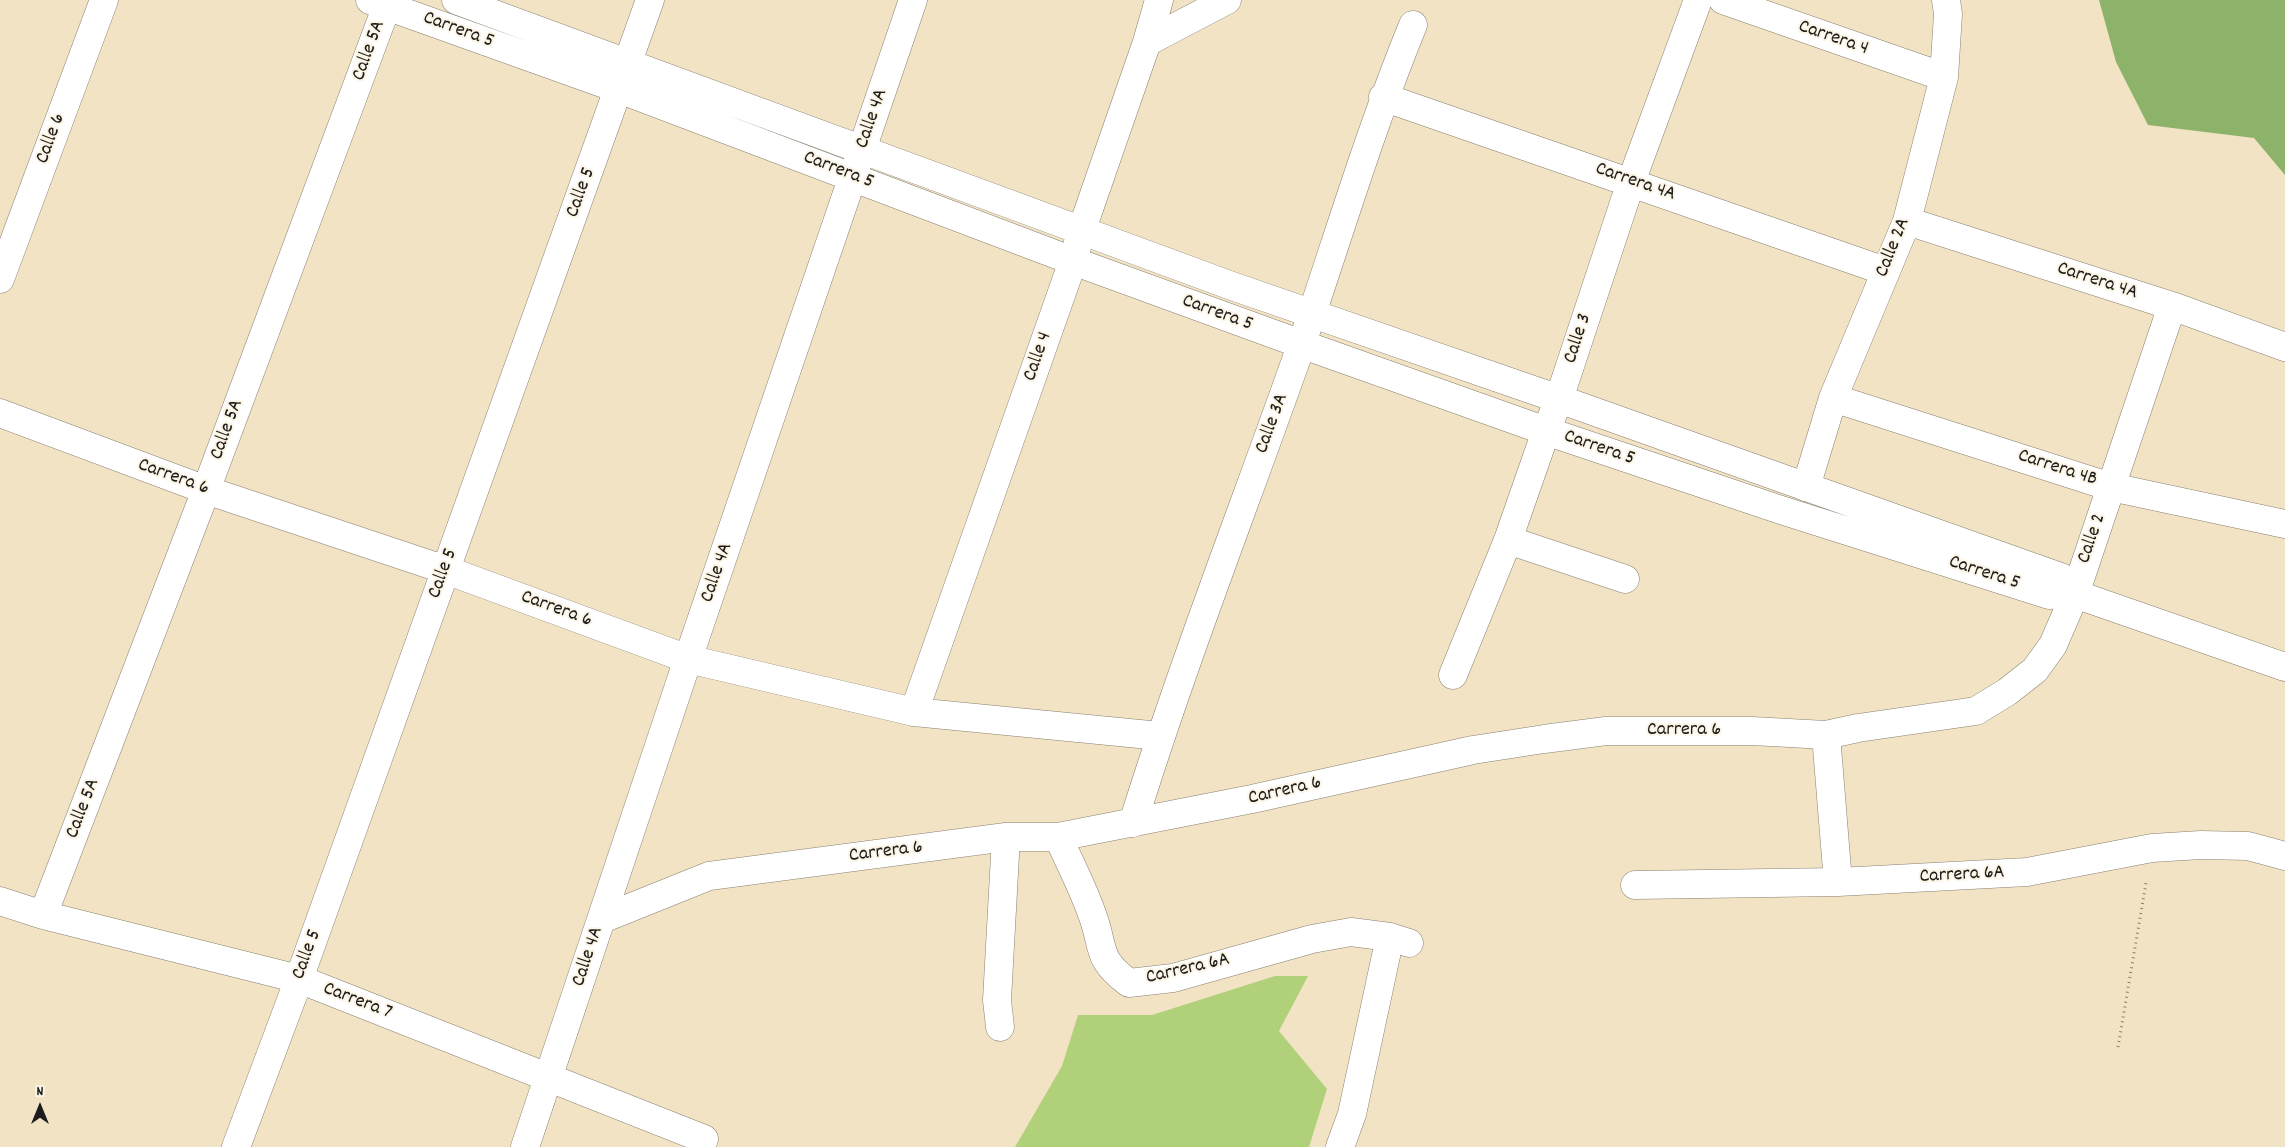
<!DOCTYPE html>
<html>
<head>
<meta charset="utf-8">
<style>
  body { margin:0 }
  #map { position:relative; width:2285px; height:1147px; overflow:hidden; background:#f3e3c5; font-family:Dekko,sans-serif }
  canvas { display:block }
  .north { position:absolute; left:15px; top:1082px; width:50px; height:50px; -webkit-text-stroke:4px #fcf5e5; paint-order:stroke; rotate:0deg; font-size:14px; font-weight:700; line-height:20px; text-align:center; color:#1c1c1c }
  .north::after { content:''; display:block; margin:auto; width:18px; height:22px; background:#1c1c1c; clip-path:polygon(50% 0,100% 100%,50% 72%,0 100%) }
</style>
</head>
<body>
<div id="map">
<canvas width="2285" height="1147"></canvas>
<div class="north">N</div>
</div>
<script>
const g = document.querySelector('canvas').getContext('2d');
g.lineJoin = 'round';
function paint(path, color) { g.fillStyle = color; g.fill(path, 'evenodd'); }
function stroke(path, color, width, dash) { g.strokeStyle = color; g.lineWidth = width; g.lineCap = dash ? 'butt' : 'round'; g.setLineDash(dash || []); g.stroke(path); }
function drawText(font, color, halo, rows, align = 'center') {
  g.font = font + ' Dekko,sans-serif'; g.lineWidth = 4; g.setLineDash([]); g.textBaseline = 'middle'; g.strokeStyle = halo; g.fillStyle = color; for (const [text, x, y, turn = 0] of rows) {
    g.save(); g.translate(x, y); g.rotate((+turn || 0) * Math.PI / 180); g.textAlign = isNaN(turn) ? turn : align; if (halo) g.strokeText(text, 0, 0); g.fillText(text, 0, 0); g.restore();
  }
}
paint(new Path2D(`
  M1275,976h33l-29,55 48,58 -18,58h-294l47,-81 16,-51h74z`), '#b0d179');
paint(new Path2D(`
  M2099,0h186v175l-31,-37 -106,-13 -32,-63z`), '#8cb369');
const minor = new Path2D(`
  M1723,0l221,77
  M1147,42l80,-42
  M1383,97l502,174
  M1907,221l265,85 113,41
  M0,279l104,-279
  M1833,398l278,89 174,37
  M0,413l206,77 240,80 242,89 226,53 246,24
  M1806,487l27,-89 74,-177 37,-144 4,-63 -2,-14
  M1508,540l117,39
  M1453,675l55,-135 38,-109 13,-32 72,-217 67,-182
  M914,712l159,-451 8,-29 66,-190 12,-42
  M1826,735l12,147
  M1133,823c50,-161 112,-318 168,-477 37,-108 69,-216 112,-321
  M1058,837c12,26 25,51 34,77 13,34 3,44 37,69l44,-5 139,-39 39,-7 39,5 19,6
  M1635,885l203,-3 189,-10 125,-24 49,-3 47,1 37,10
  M0,901l43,14 256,64 405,160 -3,8
  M43,915l163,-425 183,-490
  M602,919l107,-43 297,-39h52l194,-38 221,-49 71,-11 62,-8h146l74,4 32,-7 118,-17 31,-19 28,-22 18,-25 22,-51 97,-288
  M1000,1027l-3,-27 9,-163
  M236,1147l63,-168 351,-979
  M525,1147l163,-488 225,-659
  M1340,1147l12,-33 38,-177`);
const tertiary = new Path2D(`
  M370,0l249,89 454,172 228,83 245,87 235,79 268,85 26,-1 210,73
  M456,0l776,286 327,113 504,179 12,16`);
stroke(minor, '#888070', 29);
stroke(tertiary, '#888070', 29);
stroke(new Path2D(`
  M2118,1047l28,-164`), '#888070', 3, [1, 4]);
stroke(minor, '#fff', 28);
stroke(tertiary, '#fff', 28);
drawText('20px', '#1c1c1c', '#fcf5e5', [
  ["Carrera 5",458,31,20],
  ["Carrera 4",1833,39,19],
  ["Calle 5A",370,51,-70],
  ["Calle 4A",873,119,-71],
  ["Calle 6",52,139,-70],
  ["Carrera 5",838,171,21],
  ["Carrera 4A",1635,183,19],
  ["Calle 5",582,193,-70],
  ["Calle 2A",1894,248,-68],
  ["Carrera 4A",2097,282,18],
  ["Carrera 5",1217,314,20],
  ["Calle 3",1579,339,-72],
  ["Calle 4",1039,357,-71],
  ["Calle 3A",1273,424,-70],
  ["Calle 5A",228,430,-70],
  ["Carrera 5",1599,449,19],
  ["Carrera 4B",2057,469,18],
  ["Carrera 6",173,478,20],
  ["Calle 2",2093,539,-71],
  ["Calle 4A",718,573,-71],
  ["Calle 5",444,574,-70],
  ["Carrera 5",1984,574,18],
  ["Carrera 6",556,610,20],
  ["Carrera 6",1684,731],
  ["Carrera 6",1285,792,-13],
  ["Calle 5A",84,809,-69],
  ["Carrera 6",886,853,-7],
  ["Carrera 6A",1962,876,-3],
  ["Calle 5",308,955,-70],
  ["Calle 4A",589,957,-72],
  ["Carrera 6A",1188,970,-13],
  ["Carrera 7",357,1002,21]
]);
</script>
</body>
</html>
